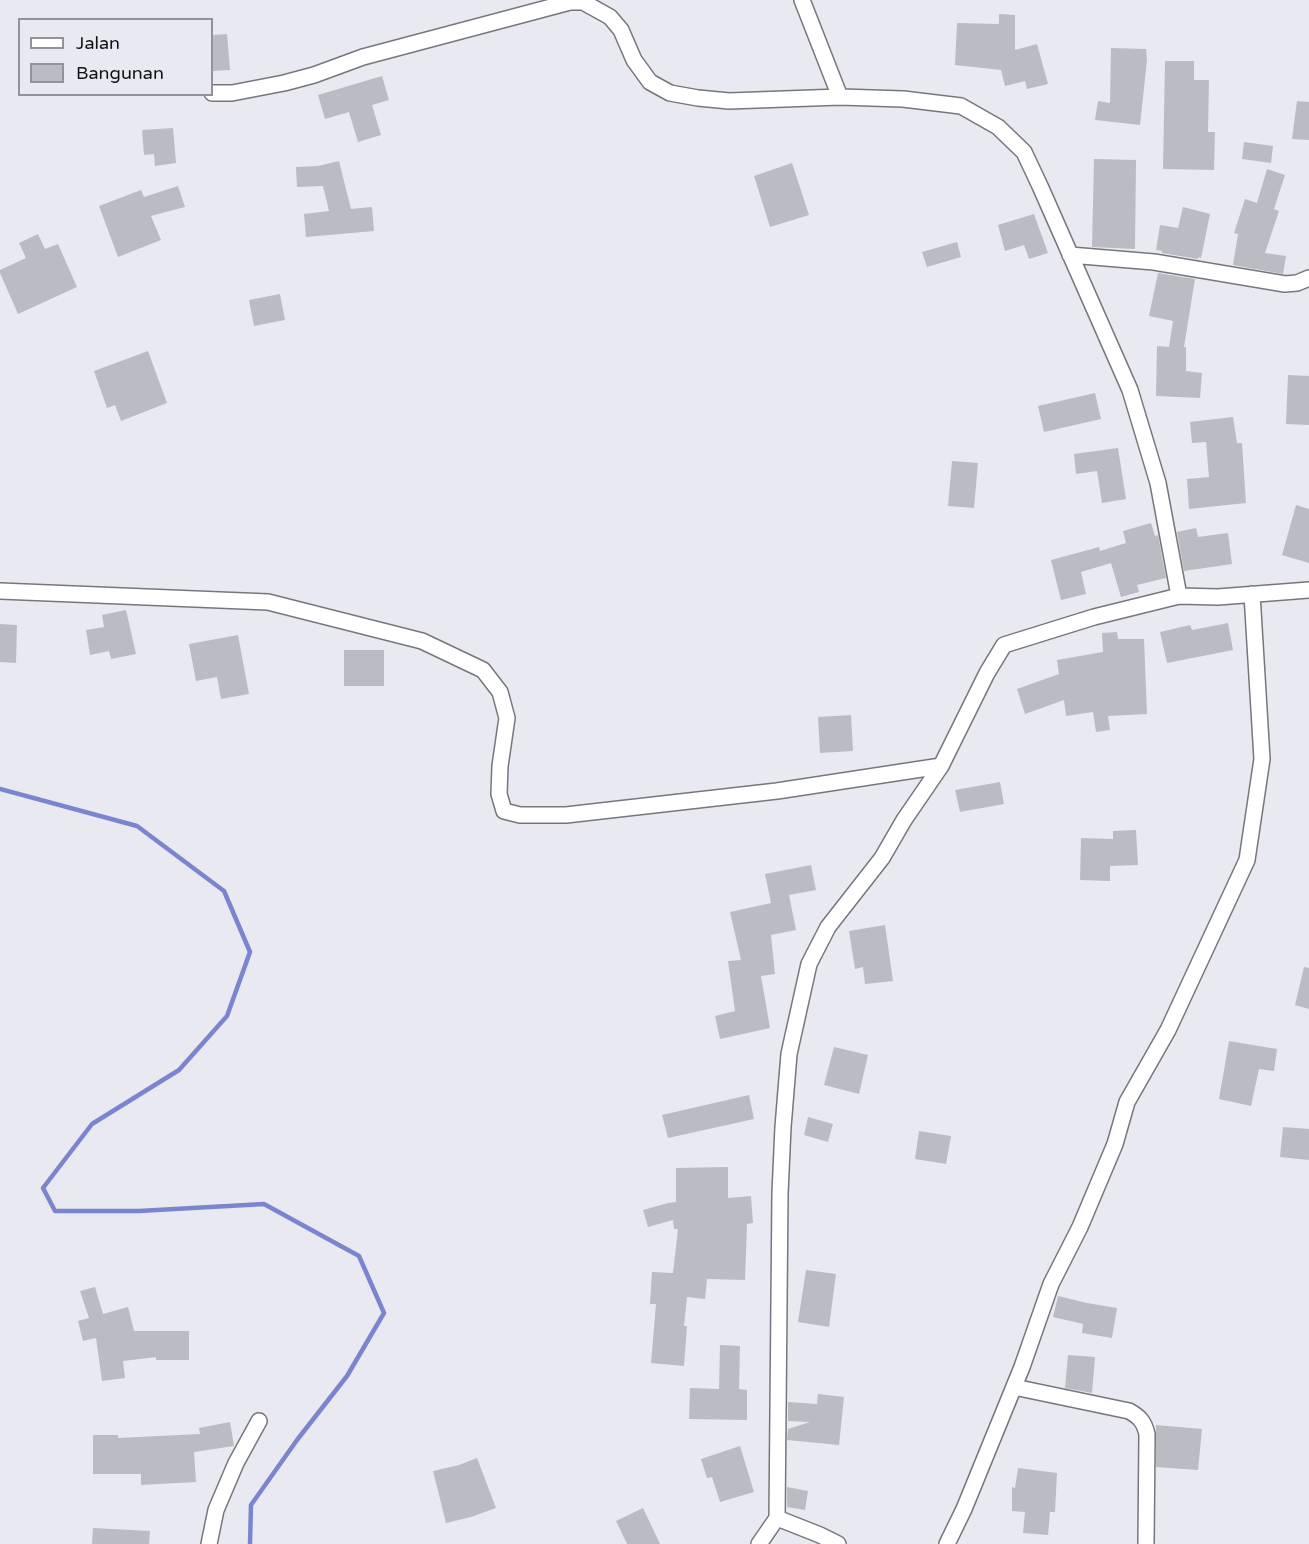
<!DOCTYPE html>
<html>
<head>
<meta charset="utf-8">
<style>
  body { margin:0 }
  #map { position:relative; width:1309px; height:1544px; overflow:hidden; background:#e8e9f1; font-family:"Varela Round",sans-serif }
  canvas { display:block }
  .legend { position:absolute; left:18px; top:18px; width:195px; height:78px; box-sizing:border-box; background:#e8e9f1; border:2px solid #929399; margin:0; padding:8px 10px; list-style:none; font-size:18px; color:#121215 }
  .legend li { display:flex; align-items:center; gap:12px; height:30px }
  .legend b { width:30px; border:2px solid #929399 }
</style>
</head>
<body>
<div id="map">
<canvas width="1309" height="1544"></canvas>
<ul class="legend">
<li><b style="height:8px;background:#fff"></b>Jalan</li>
<li><b style="height:16px;background:#bbbcc3"></b>Bangunan</li>
</ul>
</div>
<script>
const g = document.querySelector('canvas').getContext('2d');
g.lineJoin = 'round';
function stroke(path, color, width, dash) { g.strokeStyle = color; g.lineWidth = width; g.lineCap = dash ? 'butt' : 'round'; g.setLineDash(dash || []); g.stroke(path); }
function paint(path, color) { g.fillStyle = color; g.fill(path, 'evenodd'); }
stroke(new Path2D(`
  M0,789l137,37 87,65 26,61 -23,64 -48,54 -87,54 -49,64 12,23h84l125,-7 95,52 25,57 -37,63 -50,64 -46,65 -1,39`), '#7b85cf', 4.5);
paint(new Path2D(`
  M999,14l16,1v35l22,-6 11,40 -21,5 -2,-8 -20,5 -4,-16 -46,-5 2,-42 42,1z
  M227,34l3,36 -18,1v-36z
  M1111,48l35,1 1,11 -7,65 -45,-5 3,-19 12,2z
  M1165,61h29v19h15l-1,52h7l-1,38 -51,-1z
  M382,76l7,24 -17,5 9,30 -23,7 -9,-30 -24,7 -7,-24z
  M1297,101l12,1v38l-17,-1z
  M173,128l3,35 -21,3 -1,-12 -10,1 -2,-25z
  M1244,142l29,4 -2,17 -29,-4z
  M1094,159l42,1 -1,89 -43,-2z
  M339,161l12,48 21,-2 2,24 -68,6 -2,-23 25,-3 -6,-25 -26,1 -1,-20 22,-1z
  M792,163l17,52 -39,12 -16,-51z
  M1267,169l18,6 -11,34 5,2 -14,42 21,3 -3,18 -50,-9 5,-31 -4,-1 11,-34 12,4z
  M178,186l7,21 -34,9 10,24 -43,17 -19,-51 42,-16 3,7z
  M1183,207l27,7 -9,44 -3,-1v2l-36,-6v-2l-6,-1 4,-25 18,3z
  M1034,214l14,39 -19,6 -5,-14 -19,6 -7,-26z
  M38,234l7,15 13,-5 19,43 -59,27 -18,-41v-3l26,-12 -7,-15z
  M957,242l4,15 -34,10 -5,-15z
  M1158,273l37,6 -11,68h2v24l16,2 -2,25 -44,-2 1,-50 12,1 4,-26 -24,-5z
  M280,294l5,26 -31,6 -5,-26z
  M148,351l19,52 -46,18 -6,-16 -8,3 -13,-37z
  M1288,375l21,1v49l-23,-1z
  M1095,393l6,26 -57,13 -6,-26z
  M1233,417l4,26h5l4,60 -57,6 -2,-30 22,-2 -3,-35 -14,1 -2,-21z
  M1118,448l8,51 -24,4 -5,-32 -21,3 -2,-20z
  M952,461l26,2 -4,45 -26,-2z
  M1296,505l13,4v54l-27,-8z
  M1151,523l4,13 3,-1 8,43 -29,7 2,7 -18,5 -10,-34 -30,9 5,22 -25,6 -10,-40 48,-13 1,4 26,-8 -3,-12z
  M1196,528l2,9 30,-4 4,31 -48,7 -7,-39z
  M126,610l10,44 -25,5 -2,-8 -19,4 -4,-25 18,-3 -2,-12z
  M1228,623l5,27 -66,13 -7,-31 30,-7 2,5z
  M0,624l17,1 -1,38 -16,-1z
  M1117,632l1,7h26l3,75 -39,2 2,14 -14,2 -3,-20 -27,4 -2,-16 -39,14 -8,-25 42,-15 -2,-14 46,-8 -1,-19z
  M238,635l11,59 -28,5 -4,-22 -21,4 -7,-37z
  M344,650h40v36h-40z
  M851,715l2,36 -33,2 -2,-36z
  M1000,782l4,22 -44,8 -5,-22z
  M1136,830l2,35 -28,1v15l-30,-1 1,-42 32,1v-8z
  M811,865l5,25 -27,5 7,35 -25,5 4,39 -14,2 9,52 -50,11 -5,-23 20,-5 -7,-50 13,-1 -11,-48 41,-9 -6,-29z
  M885,925l8,56 -28,3 -2,-17 -8,2 -6,-38z
  M1304,967l5,1v41l-14,-4z
  M1229,1041l48,8 -3,22 -15,-2 -8,37 -32,-7z
  M834,1047l34,8 -9,39 -35,-9z
  M749,1095l5,24 -86,19 -6,-23z
  M808,1117l25,7 -5,18 -24,-7z
  M1283,1127l26,2v31l-29,-3z
  M919,1131l32,5 -5,28 -31,-5z
  M728,1167v31l23,-2 2,27 -6,1 -2,56 -38,-1 -2,20 -18,-2 -3,29h3l-3,40 -33,-3 5,-59h-6l2,-32 21,1 5,-44h-4l-1,-9 -25,7 -5,-17 25,-7 8,-1v-34z
  M806,1270l30,4 -7,53 -31,-5z
  M95,1287l8,27 25,-7 6,24h55v29h-33v-3l-33,4 2,17 -23,3 -6,-43 -13,3 -5,-20 11,-3 -9,-27z
  M1058,1296l29,7 30,5 -5,30 -30,-5 1,-9 -30,-7z
  M720,1345l20,1 -1,43 8,1v30l-58,-1 1,-31 29,1z
  M1068,1355l27,2 -3,36 -27,-5z
  M818,1394l26,3 -5,48 -52,-5 1,-11 22,-7 -22,-1v-19l29,2z
  M230,1422l4,24 -40,6 2,30 -55,3v-11h-48v-39h25v3l82,-4 -1,-6z
  M1156,1425l46,4 -4,41 -42,-3z
  M740,1446l14,46 -34,10 -8,-25 -5,1 -6,-19z
  M477,1458l19,50 -25,9 -25,6 -13,-52 26,-6z
  M1018,1468l39,5 -2,39h-5l-2,23 -25,-2 2,-21 -13,-1v-24l3,1z
  M787,1487l21,4 -3,19 -18,-3z
  M643,1508l17,36h-33l-11,-23z
  M93,1528l57,3 -1,13h-57z`), '#bbbcc3');
const street = new Path2D(`
  M802,0l38,97 63,2 58,7 37,21 26,25 16,34 90,204 28,93 21,113
  M212,93h20l52,-10 30,-8 49,-18 207,-55h13l27,15 11,13 13,30 16,22 20,11 28,5 31,3 111,-4
  M1070,255l84,7 131,22 12,-1 12,-5
  M0,591l268,11 154,39 61,29 17,22 7,26 -7,48 -1,28 5,17 16,4h46l211,-24 164,-25
  M1014,1387l115,24c11,6 15,11 18,23l-1,110
  M777,1518l43,17 18,9
  M209,1544l7,-34 20,-47 23,-42
  M759,1544l18,-26 3,-325 3,-66 6,-73 20,-90 19,-37 54,-69 22,-38 37,-54 46,-93 17,-28 90,-28 85,-21 39,1 91,-7
  M947,1544l17,-35 58,-142 29,-83 29,-57 35,-83 12,-42 41,-72 79,-170 15,-101 -10,-165`);
stroke(street, '#76777e', 18);
stroke(street, '#fff', 15);
</script>
</body>
</html>
